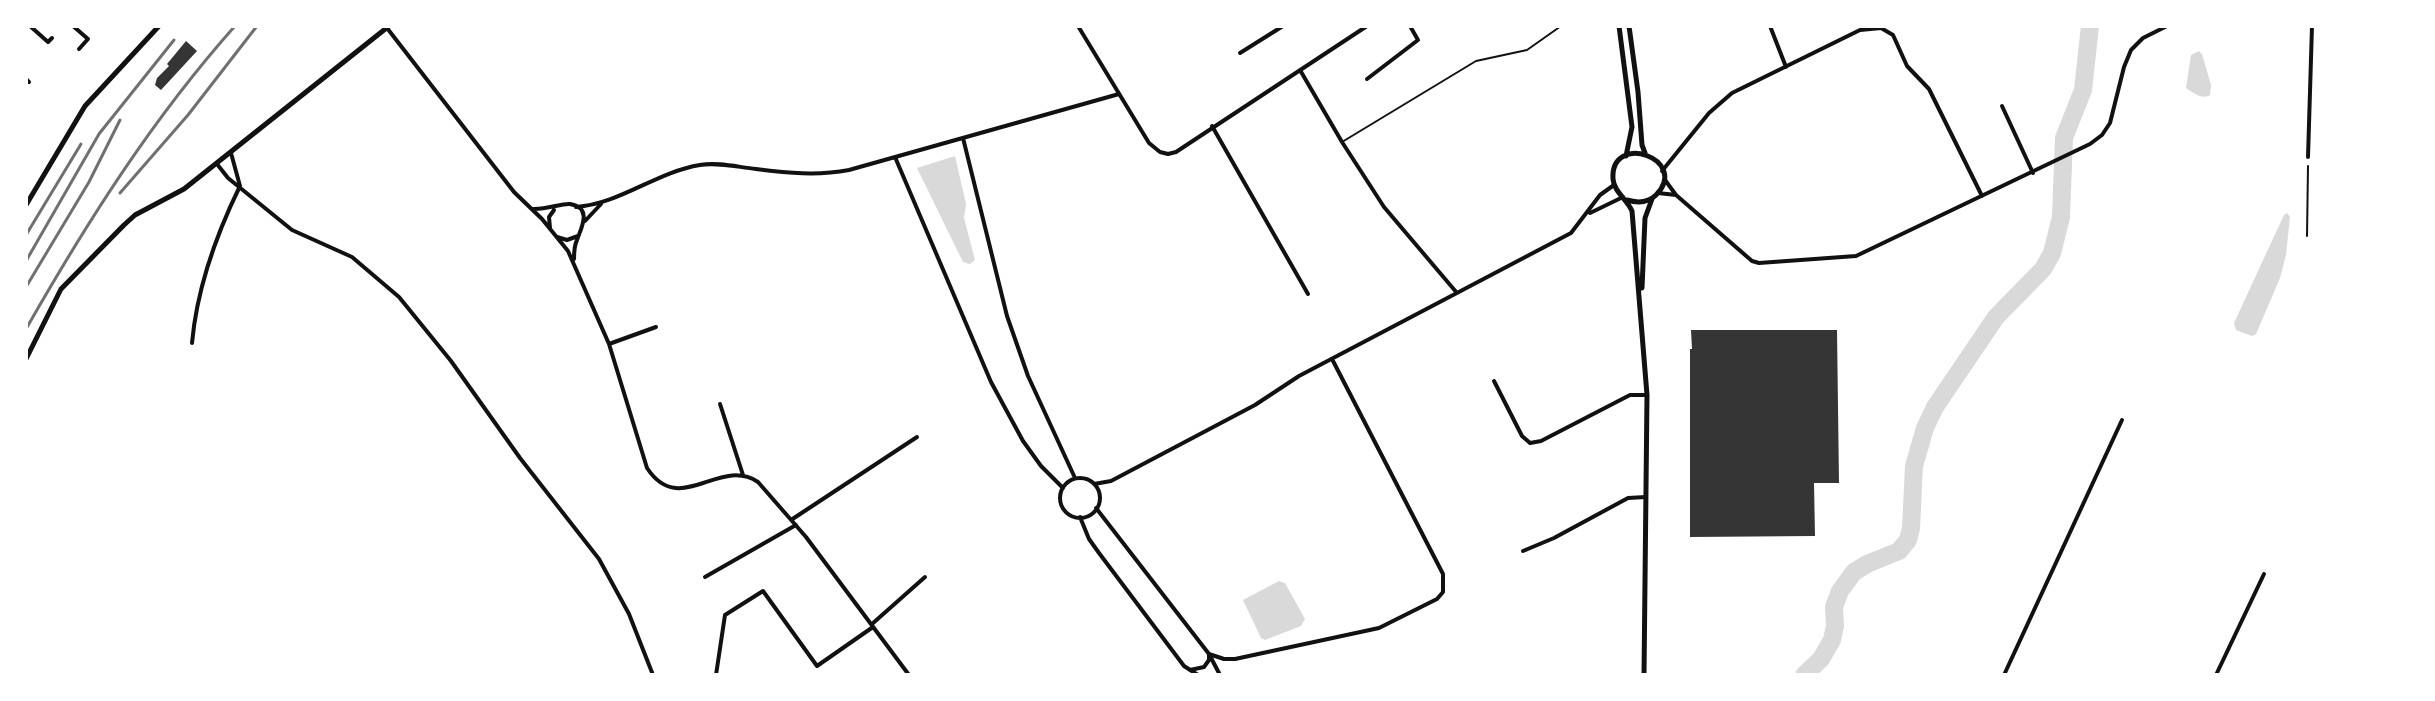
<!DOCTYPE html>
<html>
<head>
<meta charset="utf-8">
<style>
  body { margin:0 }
  #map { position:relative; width:2435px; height:701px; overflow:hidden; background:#fff; font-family:Overpass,sans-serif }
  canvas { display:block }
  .frame { position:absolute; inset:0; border:28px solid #fff; pointer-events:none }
</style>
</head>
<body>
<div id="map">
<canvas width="2435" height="701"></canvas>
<div class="frame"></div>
</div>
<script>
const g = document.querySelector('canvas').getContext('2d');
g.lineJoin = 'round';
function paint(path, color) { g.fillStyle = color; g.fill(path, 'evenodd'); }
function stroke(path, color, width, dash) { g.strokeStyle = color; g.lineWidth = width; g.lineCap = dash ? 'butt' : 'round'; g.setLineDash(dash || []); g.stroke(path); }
paint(new Path2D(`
  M2199,51l3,3 9,31 -1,10c-7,5 -17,-2 -24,-7l5,-33z
  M955,156l11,48 -2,14 11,42 -5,4 -7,-2 -46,-94z
  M2287,213l3,4 -4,38 -6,23 -24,56 -4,2 -16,-6 -2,-7 50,-108z
  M1279,581l6,2 20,36 -4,7 -36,14 -4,-2 -18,-38z`), '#d9d9d9');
stroke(new Path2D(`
  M1804,675l17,-16 11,-19 3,-14 -1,-19 6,-16 14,-19 13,-8 32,-13 9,-11 3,-12 3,-62 11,-38 10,-21 61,-90 47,-48 9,-16 9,-36 3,-79 19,-48 7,-64`), '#d9d9d9', 18);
paint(new Path2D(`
  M186,41l11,10 -36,39 -6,-5 2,-7 12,-12 -2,-2z
  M1691,330h146l2,153h-25l1,53 -125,1v-188h2z`), '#353535');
stroke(new Path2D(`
  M2307,236l1,-70`), '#111', 2);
stroke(new Path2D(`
  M1342,142l134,-81 51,-11 34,-24`), '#111', 2);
stroke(new Path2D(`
  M30,26l18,16 4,-4
  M73,26l15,13 -9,10
  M1078,26l71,117 11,9 8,2 8,-2 191,-126
  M1770,26l16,41
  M387,28l127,164 28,27 26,32 41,93 38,124c33,50 72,-12 111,14l48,55 103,138
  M1240,53l43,-27
  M1300,70l42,72 42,65 73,86
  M26,79l3,3
  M1367,79l51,-39 -8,-14
  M2002,106l31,67
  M1212,126l96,168
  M963,138l44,178 21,60 47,102
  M231,153l9,33
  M895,157l96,225 32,59 18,25 22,22
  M2308,157l4,-131
  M217,164l11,14 64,52 60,27 47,40 52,64 69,97 79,101 30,55 24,61
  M1662,171l47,-58 23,-20 128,-63 21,-2 12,7 14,31 22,23 53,107
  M1665,180l11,15 76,66 7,2 97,-7 234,-112 12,-9 8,-12 14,-56 7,-17 12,-12 24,-12
  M1658,193l18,2
  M576,207c44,-3 80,-35 124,-42 18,-3 37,2 56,4 32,4 61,7 93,1l270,-76
  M532,209c14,1 30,-6 38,-5 23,4 11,24 7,36 -3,6 -3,13 -3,19
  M1590,213l33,-16
  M585,221l16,-17
  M550,228l-1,-11 5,-7
  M557,237l10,3 11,-4
  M192,343c5,-55 24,-108 48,-157
  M609,344l47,-17
  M1494,381l28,55 8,7 11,-2 89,-46h17
  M720,404l23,71
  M1060 498a20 20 0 1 1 40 0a20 20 0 1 1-40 0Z
  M1094,484l17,-3 144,-76 44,-29 272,-143 29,-38 14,-10
  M1096,508l113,146 11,21
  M1080,517l9,22 10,14 85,113 14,9
  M791,520l126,-83
  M1523,551l31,-13 74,-40 18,-1
  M705,577l91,-52
  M872,624l53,-47
  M1190,670l14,-3 5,-7v-6l15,5h11l144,-31 58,-29 6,-7v-18l-111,-215
  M716,675l9,-60 38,-24 54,75 56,-39
  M2004,675l118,-255
  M2216,675l48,-101`), '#111', 4);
stroke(new Path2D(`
  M1619,26l13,101 -6,29
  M1629,26l9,66 4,53 3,8
  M1627,200c10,3 21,3 29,-5 35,-36 -46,-64 -43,-16 1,13 14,20 19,32l15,184 -3,280
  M26,205l59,-99 74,-80
  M1642,288l3,-70 7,-19
  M26,359l35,-70 63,-64 11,-10 49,-26 205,-163`), '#111', 5);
stroke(new Path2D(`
  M120,193l68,-78 69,-89
  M26,235l55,-91
  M26,261l73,-127 75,-94
  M26,287l63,-105 31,-62
  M26,329c61,-107 127,-211 209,-303`), '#707070', 3);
</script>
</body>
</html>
